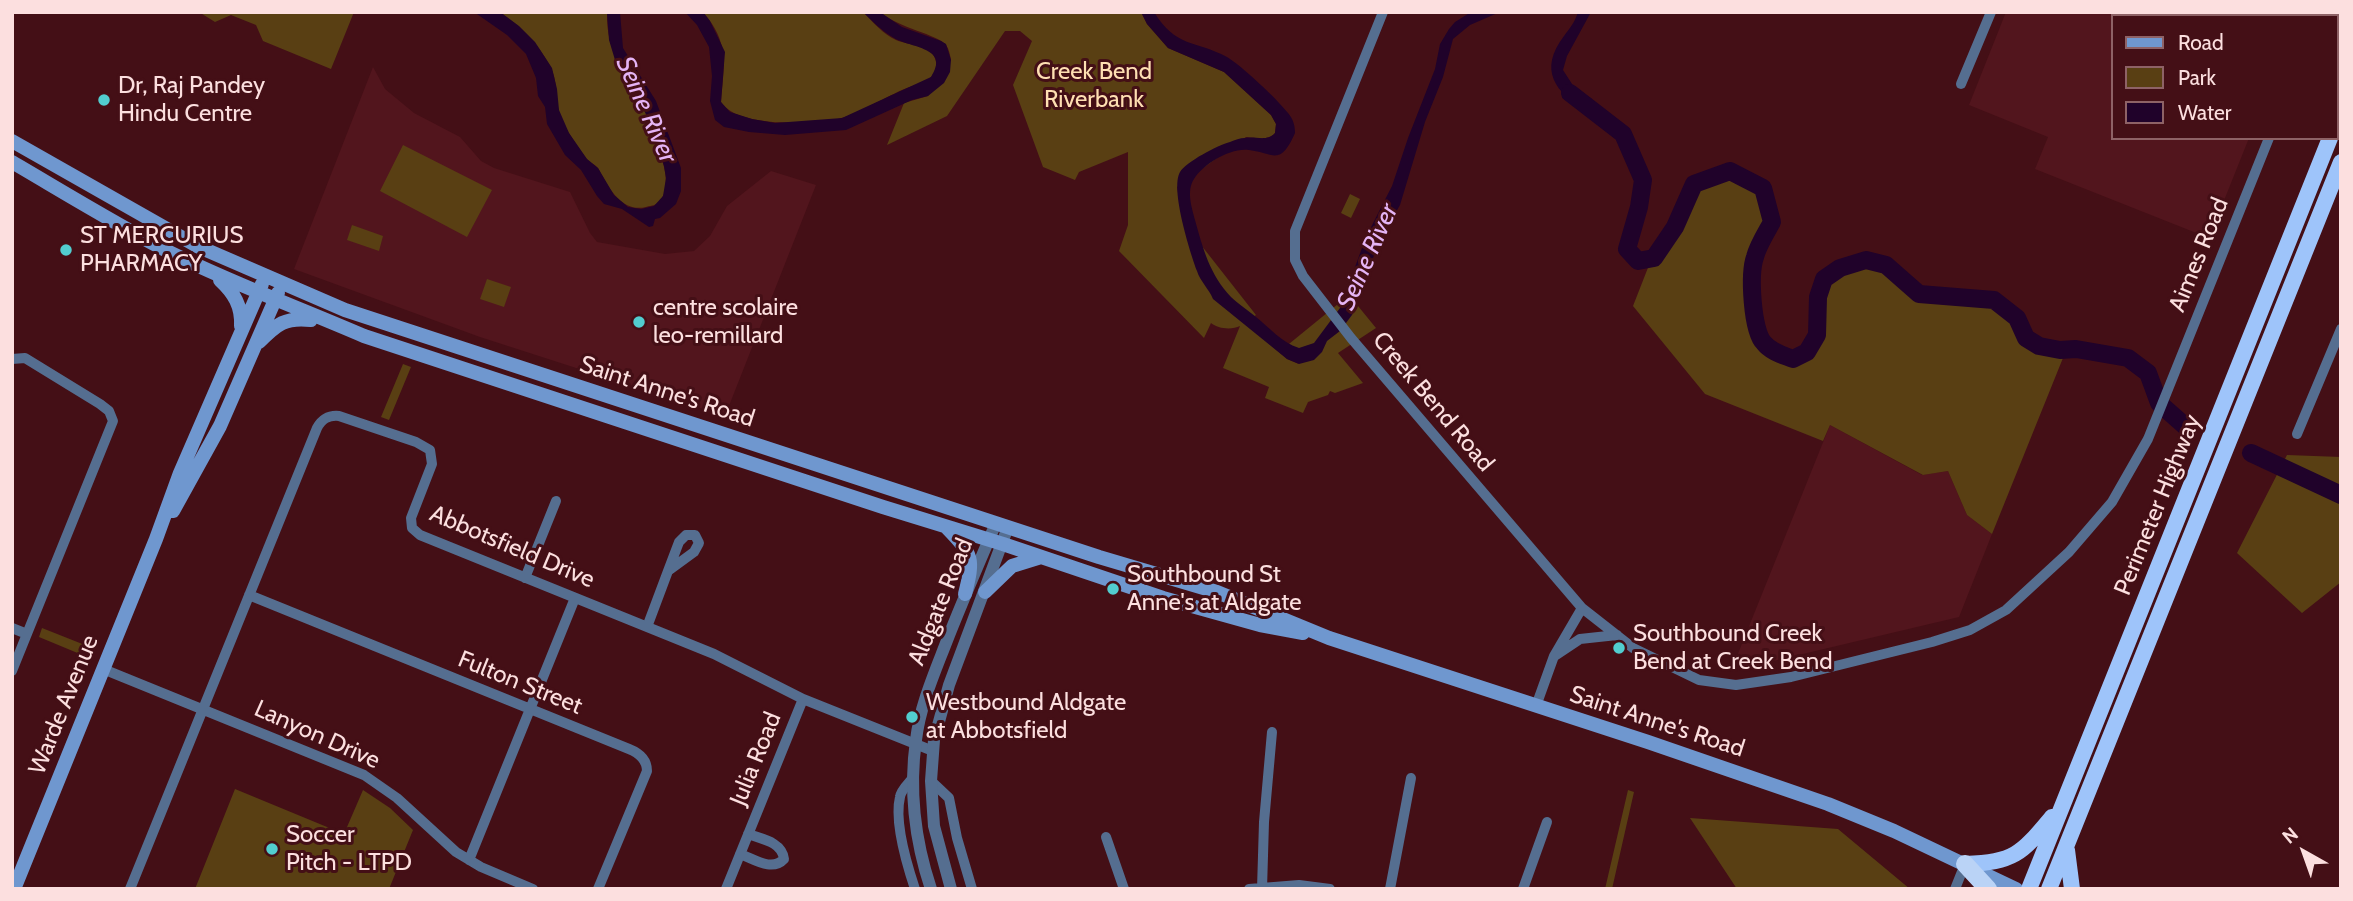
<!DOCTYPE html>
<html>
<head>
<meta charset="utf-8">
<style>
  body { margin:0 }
  #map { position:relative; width:2353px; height:901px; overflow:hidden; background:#440f16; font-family:Cabin,sans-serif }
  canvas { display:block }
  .frame { position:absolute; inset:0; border:14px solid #fcdfdf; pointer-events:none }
  .legend { position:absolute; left:2111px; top:14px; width:228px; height:126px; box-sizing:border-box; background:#440f16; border:2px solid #8e6266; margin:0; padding:9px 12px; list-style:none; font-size:21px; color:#fcdfdf }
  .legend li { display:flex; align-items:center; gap:14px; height:35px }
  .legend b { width:35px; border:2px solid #8e6266 }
  .north { position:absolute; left:2269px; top:817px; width:70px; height:70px; -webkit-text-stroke:5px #440f16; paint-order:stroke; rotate:320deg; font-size:19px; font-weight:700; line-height:28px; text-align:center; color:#fcdfdf }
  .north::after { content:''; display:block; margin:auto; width:24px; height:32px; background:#fcdfdf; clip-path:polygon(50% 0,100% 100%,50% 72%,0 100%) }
</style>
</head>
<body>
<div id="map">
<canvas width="2353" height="901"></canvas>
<div class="frame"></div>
<ul class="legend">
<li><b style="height:9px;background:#6f97cf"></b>Road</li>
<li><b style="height:19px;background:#593f13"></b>Park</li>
<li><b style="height:19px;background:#20022a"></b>Water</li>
</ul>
<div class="north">N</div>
</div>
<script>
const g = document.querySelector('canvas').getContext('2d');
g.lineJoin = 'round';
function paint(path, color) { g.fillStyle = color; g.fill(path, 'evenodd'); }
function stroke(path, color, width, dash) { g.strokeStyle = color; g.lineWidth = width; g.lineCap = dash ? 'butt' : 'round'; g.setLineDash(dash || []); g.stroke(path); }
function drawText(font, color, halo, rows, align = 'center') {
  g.font = font + ' Cabin,sans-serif'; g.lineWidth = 6; g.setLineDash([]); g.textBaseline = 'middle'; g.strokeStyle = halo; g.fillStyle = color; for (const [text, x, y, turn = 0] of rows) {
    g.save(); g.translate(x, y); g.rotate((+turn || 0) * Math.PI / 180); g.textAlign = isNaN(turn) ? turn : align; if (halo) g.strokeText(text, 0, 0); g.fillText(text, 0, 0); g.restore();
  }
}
paint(new Path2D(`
  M2006,12h294l-2,4h-185v122h136l-40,100 -174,-69 13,-32 -79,-32z
  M373,67l12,22 29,24 46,24 21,24 13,7 76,24 20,41 7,9 68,12 29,-3 16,-15 17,-30 44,-35 45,14 -91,231 -245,-79 -186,-68z
  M1830,425l92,50 26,-4 19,44 25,19 -33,83 -228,54z`), '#52151d');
paint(new Path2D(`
  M199,12h155l-23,57 -68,-28 -7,-16 -25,-10 -16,7z
  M500,12h107c-1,40 16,56 33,88 10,19 16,40 22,60 4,12 7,30 -2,41 -5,5 -7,4 -14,6 -21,5 -34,-13 -43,-30 -1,-1 -4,-8 -5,-9 -4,-4 -9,-6 -12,-10 -10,-14 -22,-30 -27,-46 -4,-15 -1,-32 -9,-46 -12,-23 -29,-39 -50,-54z
  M703,12h160c10,10 20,22 33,28 12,5 38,5 40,22 1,7 -3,15 -9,18 -8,5 -17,6 -25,10 -18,8 -46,25 -64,29 -27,5 -101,9 -117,-17 3,-37 9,-59 -18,-90z
  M880,12h261l6,12 21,24 56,24 47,43 5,9 -1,9c-7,8 -18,5 -29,4l-69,50 6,35 73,93 -11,8 42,36 12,5 -15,-16 65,-53 27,33 -38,25 25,30 -28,10 -5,-2 -2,4 -20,7 -5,11 -38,-15 4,-11 -46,-19 17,-42c-8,4 -22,3 -29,-3l-7,15 -85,-87 9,-26v-73l-49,20 -4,8 -32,-13 -30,-82 19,-44 -12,-10h-15l-58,85 -60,29 17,-42 24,-7 23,-36c-1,-5 -2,-11 -5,-15 -7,-10 -50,-18 -66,-33z
  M403,145l89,45 -25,47 -87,-46z
  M1717,175l39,3c9,8 15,16 15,28 2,17 -11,30 -15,46 -3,14 -1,30 0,44 2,31 6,69 49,59 4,-7 9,-15 11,-24 3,-16 -2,-38 8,-52 7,-8 18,-13 28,-16 44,-13 43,25 79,32 21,4 43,-3 63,7 34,18 12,57 71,51l-73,181 -25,-19 -19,-44 -25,4 -93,-50 -7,16 -118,-47 -72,-88 18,-46 10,-8 9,-14 11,-38 6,-9 16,-13z
  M1350,194l10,5 -9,19 -10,-5z
  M352,225l31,11 -4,15 -32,-11z
  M487,279l24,8 -7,20 -24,-8z
  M403,364l8,3 -22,53 -8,-3z
  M2287,455l54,2v125l-39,31 -65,-60z
  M42,628l53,21 -3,10 -53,-22z
  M235,789l109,45 19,-44 27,18 23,22 -24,59h-194z
  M1628,790l6,2 -22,97h-7z
  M1690,818l148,11 72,60h-173z`), '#593f13');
paint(new Path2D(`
  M474,12h26l19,14 16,16 17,26 5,21 2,21 10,23 18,26 11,9 16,27 14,12 13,2 13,-3 9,-10 3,-18 -2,-12 -12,-38 -12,-27 -25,-41 -6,-20 -2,-28h13l3,36 33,53 25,67v23l-5,13 -16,14 -5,1 -2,7 -4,1 -27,-18 -18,-5 -7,-8 -16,-26 -16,-15 -18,-31 -2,-17 -7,-11 -2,-18 -10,-24 -19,-19z
  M685,12h18l7,9 15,31 -4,50 9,10 22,7 23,4 67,-5 89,-41c20,-30 -21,-29 -37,-39 -12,-7 -21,-16 -31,-26h17l22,15 39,14 5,3 5,16 -1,12 -6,11 -16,13 -16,4 -66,30 -61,5 -36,-3 -25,-5 -9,-7 -5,-19 2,-25 -3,-29 -12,-22z
  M1141,12h13c22,36 41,28 73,45 15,9 50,42 61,56 5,6 7,12 7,20 -15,34 -21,20 -46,17 -18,-3 -46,14 -55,29 -8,12 -2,29 1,41 8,29 15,55 36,77 7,7 17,13 25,20 14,11 25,25 43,31l15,-5 26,-35 26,-71 26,-51 16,-48 27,-69 5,-25 9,-15 6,-7 16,-10h29l-30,13 -17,14 -10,38 -18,45 -25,83 -21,37 -27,73 -12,16 -13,10 -5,11 -8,8 -15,4 -12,-5 -74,-60c-4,-10 -13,-18 -16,-28 -7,-19 -27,-82 -17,-99 6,-10 38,-27 50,-30 5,-2 10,-4 15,-4 11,-2 22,4 30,-5l1,-9 -5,-9 -47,-43 -56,-24 -21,-24z
  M1578,12h13l-24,44 -4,14 11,17 18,12 -5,13c-32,-20 -49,-42 -23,-76 6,-8 11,-14 14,-24z`), '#20022a');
stroke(new Path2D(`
  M1570,93l53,41 20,46 -4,27 -12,42 11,12 16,-3 21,-31 19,-43 36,-13 33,17 9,34c-6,11 -14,23 -17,35 -6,17 -3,74 9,86 7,9 19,12 29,16l14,-7 10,-17 1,-38 6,-18 16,-11 26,-8 20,5 33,29 75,6 23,18 9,20 13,8 21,4 16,-1 52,9 20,15 11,30 26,23
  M2251,453l90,42`), '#20022a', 18);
stroke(new Path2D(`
  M1383,12l-88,219v29l8,16 48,62 231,270 51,40 66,32 37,5 55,-8 141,-35 38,-12 36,-20 63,-58 43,-50 36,-63 121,-301
  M2319,16l1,-4
  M1961,84l30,-72
  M12,359l13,-1 75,46 9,7 4,10 -101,250
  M2297,434l44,-105
  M525,578l31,-77
  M249,595l380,154c10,4 18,11 18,22l-49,118
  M647,627l21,-56 26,-19 5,-9 -4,-8h-9l-7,7 -11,29
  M12,628l15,6
  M1556,655l24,-16 37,-4
  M103,669l261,106 33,23 59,54 25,15 52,22
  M1536,706l18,-50 28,-48
  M912,779c-5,6 -11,11 -12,18 -6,25 7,68 15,92
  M931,781l18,17 8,40 15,51
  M1106,837l18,52
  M740,854c14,5 32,18 44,5 -2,-17 -22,-20 -36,-25
  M469,860l106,-262
  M130,889l187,-461c5,-9 11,-13 22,-12l77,26 14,8 2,14 -21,54 1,10 8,7 294,119 89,45 130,52
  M726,889l77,-190
  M1249,889l50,-4 31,4
  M1262,889l2,-67 8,-90
  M1390,889l21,-111
  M1523,889l24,-67
  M1955,889l10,-25`), '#556e90', 10);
stroke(new Path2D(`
  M931,889c-16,-48 -22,-99 -15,-149 4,-34 18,-66 30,-97 16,-41 33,-80 50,-120
  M951,889l-17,-63 -3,-45 3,-41 15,-55 59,-158`), '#556e90', 12);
stroke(new Path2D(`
  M12,141l185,105 148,64 754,247 118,35 112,46 319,104 180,62 66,27 122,58
  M12,162c53,31 105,63 159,91 63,31 128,55 193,83l519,171 120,37 160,54 97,27 43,8
  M220,280c14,13 22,26 21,46
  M259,342c18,-18 26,-25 52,-22
  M173,511l47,-85 58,-133
  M947,528c26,27 27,30 18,66
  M985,592l27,-26 29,-9
  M14,889l142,-350 24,-66 82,-189`), '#6f97cf', 14);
stroke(new Path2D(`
  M2337,119l4,-9
  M2067,850l5,39
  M1965,864c50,-2 56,-10 87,-47
  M2029,889l301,-751
  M2049,889l292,-727`), '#9ec4fa', 16);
stroke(new Path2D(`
  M1965,864l23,25`), '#bad3f6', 18);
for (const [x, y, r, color] of [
  [104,100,7,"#52cdcf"],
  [66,250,7,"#52cdcf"],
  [639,322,7,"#52cdcf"],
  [1113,589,7,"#52cdcf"],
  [1619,648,7,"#52cdcf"],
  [912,717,7,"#52cdcf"],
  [272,849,7,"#52cdcf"]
]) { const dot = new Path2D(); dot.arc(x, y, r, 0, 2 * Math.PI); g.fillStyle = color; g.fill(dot); stroke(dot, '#440f16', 2.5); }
drawText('24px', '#fedfb2', '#440f16', [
  ["Creek Bend",1094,72],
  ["Riverbank",1094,100]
]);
drawText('24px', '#fcdfdf', '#440f16', [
  ["Dr, Raj Pandey",118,86],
  ["Hindu Centre",118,114],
  ["ST MERCURIUS",80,236],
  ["PHARMACY",80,264],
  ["centre scolaire",653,308],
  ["leo-remillard",653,336],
  ["Southbound St",1127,575],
  ["Anne's at Aldgate",1127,603],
  ["Southbound Creek",1633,634],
  ["Bend at Creek Bend",1633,662],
  ["Westbound Aldgate",926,703],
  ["at Abbotsfield",926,731],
  ["Soccer",286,835],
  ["Pitch - LTPD",286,863]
], 'left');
drawText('24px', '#fcdfdf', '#440f16', [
  ["Aimes Road",2199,255,-68],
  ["Saint Anne's Road",667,392,18],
  ["Creek Bend Road",1433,402,50],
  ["Perimeter Highway",2158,505,-68],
  ["Abbotsfield Drive",512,547,23],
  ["Aldgate Road",941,602,-68],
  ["Fulton Street",520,683,22],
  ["Warde Avenue",64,705,-68],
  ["Saint Anne's Road",1657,722,18],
  ["Lanyon Drive",317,735,24],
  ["Julia Road",756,759,-68]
]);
drawText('italic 26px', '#e4b4f5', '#440f16', [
  ["Seine River",646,110,66],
  ["Seine River",1368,257,-66]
]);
</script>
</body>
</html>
